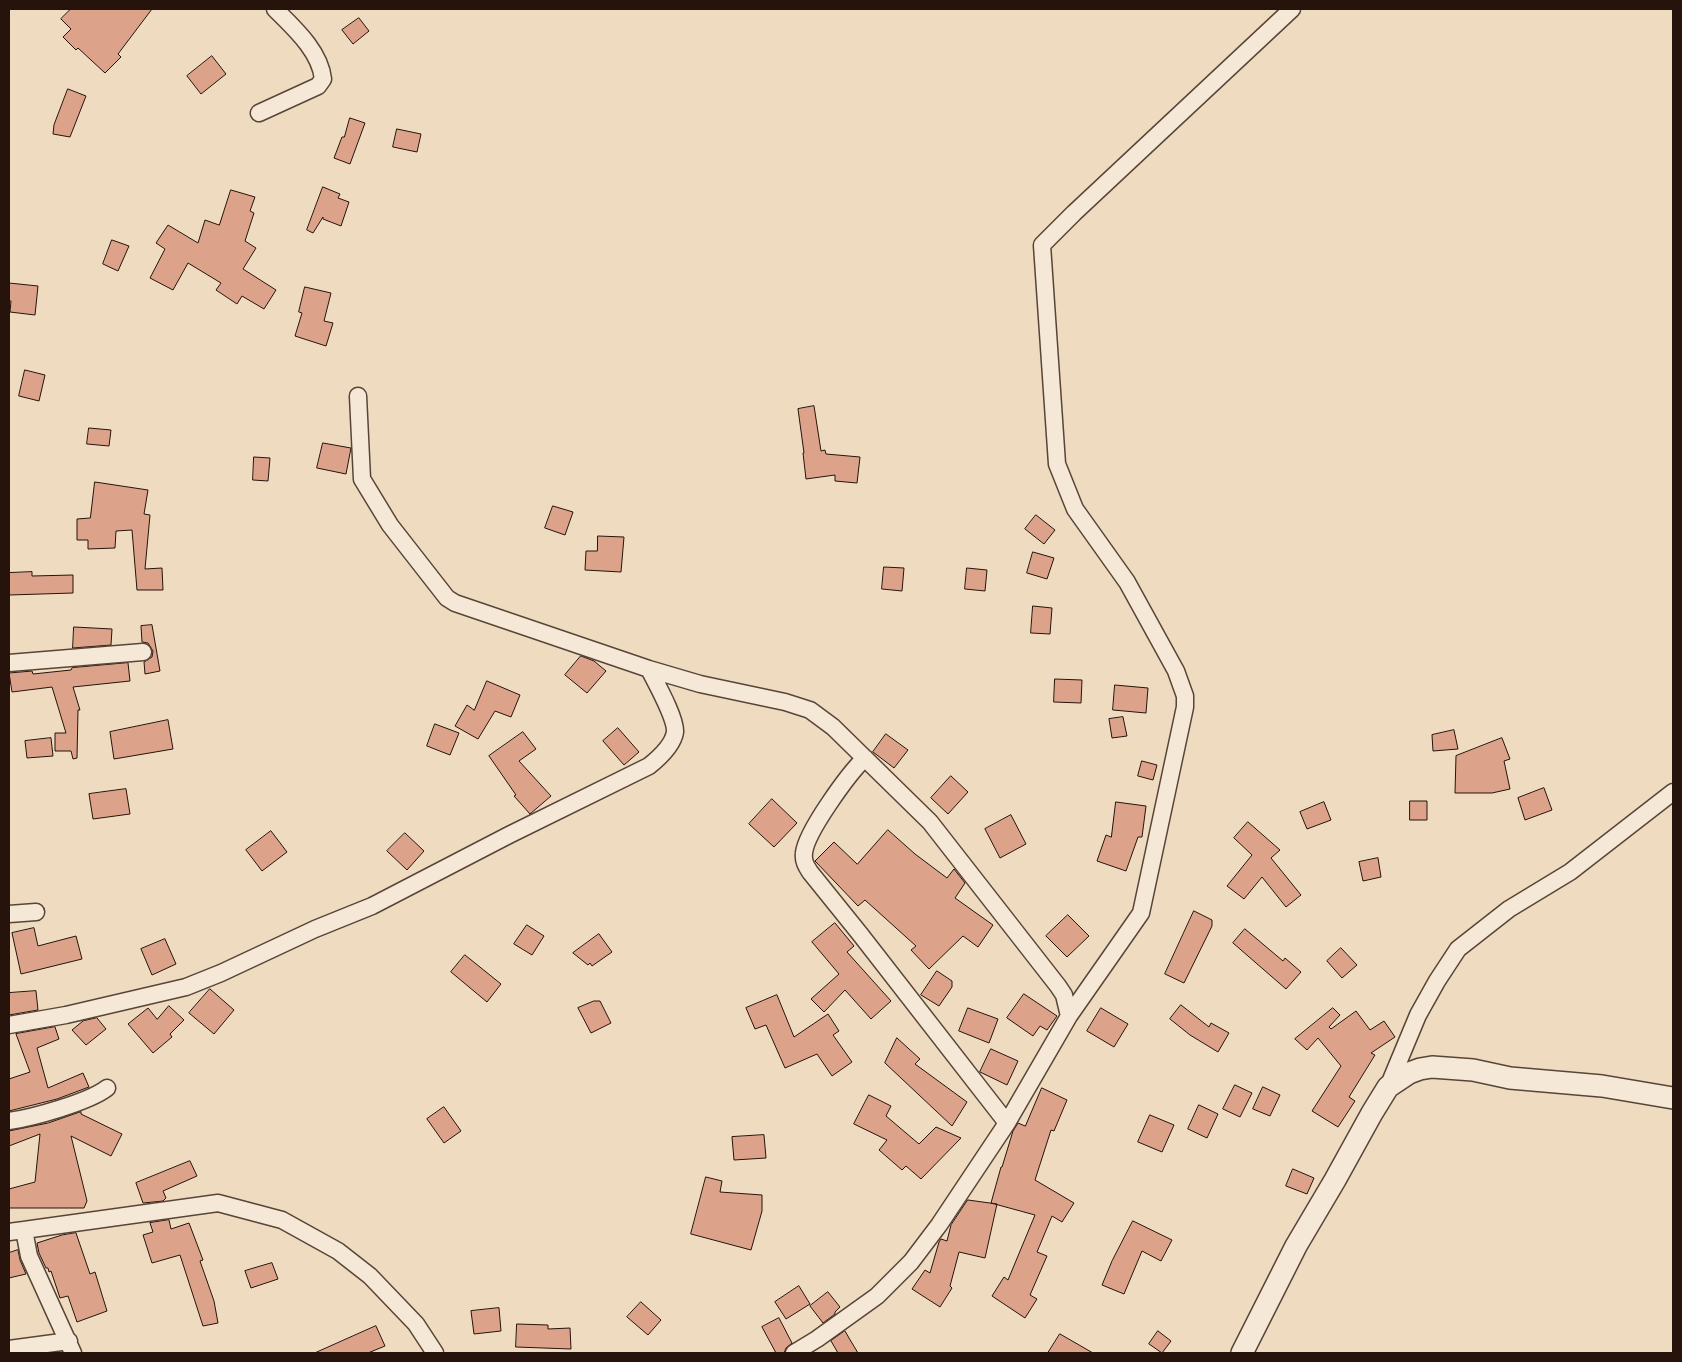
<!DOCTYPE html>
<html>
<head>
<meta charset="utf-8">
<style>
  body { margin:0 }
  #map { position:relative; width:1682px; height:1362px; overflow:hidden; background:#efdcc0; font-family:"Sorts Mill Goudy",serif }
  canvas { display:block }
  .frame { position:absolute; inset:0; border:10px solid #26130b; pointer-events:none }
</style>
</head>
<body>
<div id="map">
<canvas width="1682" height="1362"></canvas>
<div class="frame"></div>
</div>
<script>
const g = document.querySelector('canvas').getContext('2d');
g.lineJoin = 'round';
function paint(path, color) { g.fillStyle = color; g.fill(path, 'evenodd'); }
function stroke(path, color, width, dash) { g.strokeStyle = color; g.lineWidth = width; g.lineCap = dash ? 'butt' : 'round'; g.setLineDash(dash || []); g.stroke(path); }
const building = new Path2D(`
  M71,9h81l-34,45 3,3 -16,16 -27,-25 -2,2 -13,-13 8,-8 -10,-10z
  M359,18l10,13 -16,13 -11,-14z
  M212,56l14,18 -25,20 -14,-18z
  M68,89l18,7 -16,41 -17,-3 1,-9z
  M350,118l15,5 -15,41 -16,-6 8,-21h2z
  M397,129l24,5 -4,18 -24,-5z
  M323,187l17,7 -2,4 11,4 -8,24 -18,-7v-2l-10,16 -6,-3z
  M231,190l24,7 -5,14 4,2 -9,28 11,7 -13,21 33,21 -12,19 -22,-13 -5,8 -21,-14 5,-7 -33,-20 -15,27 -23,-12 15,-29 -9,-6 12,-18 30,18 7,-23 14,5z
  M112,240l17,6 -11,25 -15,-7z
  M9,283l29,3 -3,29 -25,-3 1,-11h-2z
  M305,287l26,6 -7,28 9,2 -7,23 -31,-10 7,-23 -3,-1z
  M25,370l20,5 -6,26 -20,-5z
  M814,406l7,45 4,-1 1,4 34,3 -3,26 -22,-2v-6l-29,4 -3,-26h1l-6,-44z
  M89,428l22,2 -2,16 -22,-2z
  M323,443l28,5 -5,26 -29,-6z
  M254,457l16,1 -2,23 -15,-1z
  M95,482l53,8 -4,24 6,1 -5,54 17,-1 1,22h-26l-5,-60 -16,1 -1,17 -27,1v-9h-11v-21l13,-1z
  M553,506l20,6 -8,23 -20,-7z
  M1036,515l19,15 -11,14 -19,-15z
  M598,536l26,1 -3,35 -36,-2 1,-19h11z
  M1033,552l21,6 -7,21 -20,-6z
  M884,567l20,1 -2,23 -20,-2z
  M967,568l20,2 -2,21 -20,-2z
  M32,572v4l41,-1v18l-64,2v-22z
  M1033,606l19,2 -2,26 -19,-1z
  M152,625l8,46 -15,3 -1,-12 8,-5 1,-6 -5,-8 -6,-1 -1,-16z
  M74,627l38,2 -1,16 -38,3z
  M581,656l13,5 12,10 -19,22 -22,-18z
  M128,663l2,18 -57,6 7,23h-2l-1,48 -4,1 -2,-8h-16v-18h11l-14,-46 -40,5 -3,-19 23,-2 1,3 38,-4 1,-2z
  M1055,679l27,1 -1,23 -27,-1z
  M487,681l33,14 -9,22 -16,-6 -17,28 -23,-13 12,-21 7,5z
  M1115,685l33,3 -2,25 -33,-3z
  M1123,717l4,19 -15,2 -3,-19z
  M168,720l5,29 -59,10 -4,-27z
  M435,724l24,9 -9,22 -23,-9z
  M618,728l21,24 -15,13 -21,-24z
  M1454,730l4,19 -25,2 -1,-16z
  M523,732l13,17 -17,12 32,35 -21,18 -16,-18 2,-1 -27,-39z
  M886,734l22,16 -14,18 -21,-16z
  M51,738l2,18 -26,2 -2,-17z
  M1502,738l8,21 -6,2 6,28 -18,4h-37l1,-37z
  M1142,761l15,4 -4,15 -15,-4z
  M951,776l17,16 -20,22 -17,-16z
  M1544,788l8,22 -27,10 -7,-22z
  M126,789l4,25 -37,5 -4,-25z
  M772,799l25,24 -23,24 -25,-23z
  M1410,801h17v19h-17z
  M1116,802l30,4 -4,31h-4l-12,34 -29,-10 9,-26 5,2z
  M1324,802l7,18 -24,9 -7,-17z
  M1011,815l15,29 -26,14 -15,-29z
  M1248,822l32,28 -9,8 30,37 -15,12 -24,-30 -18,22 -17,-13 25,-31 -18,-17z
  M888,830l27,24 32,24 7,-9 11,14 -10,15 38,27 -15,22 -15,-11 -34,33 -18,-19 5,-4 -51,-46 -7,6 -43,-45 19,-19 23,22z
  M271,831l16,21 -25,19 -16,-21z
  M405,833l19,18 -17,19 -20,-19z
  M1378,858l3,19 -18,4 -4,-19z
  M1194,911l18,9v6l-28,57 -19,-9z
  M1068,915l21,21 -22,21 -21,-21z
  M835,923l19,23 -7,6 44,49 -20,18 -26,-29 -21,22 -13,-13 28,-25 -27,-32z
  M527,925l17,11 -12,19 -18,-11z
  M34,928l4,18 38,-10 6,23 -61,15 -9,-41z
  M1245,929l38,32 2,-3 16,14 -15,17 -53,-46z
  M599,934l13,18 -20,14 -2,-3 -2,2 -15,-12z
  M165,939l11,25 -24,11 -11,-26z
  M1341,948l16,17 -15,13 -15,-17z
  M465,955l36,29 -14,18 -36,-30z
  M937,971l15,10v6l-13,19 -18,-11z
  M210,989l24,21 -20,24 -25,-21z
  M36,991l2,19 -29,5v-22z
  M1024,994l33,22 -10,14 -7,-4 -7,10 -26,-18z
  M777,995l17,42 34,-23 11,17 -6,4 19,27 -20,14 -15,-22 -32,14 -19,-43 -11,4 -9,-21z
  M594,1001h6l11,22 -20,10 -13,-25z
  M1181,1005l28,22 2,-4 18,10 -11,19 -28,-17 -20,-16z
  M169,1006l15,14 -14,14 2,3 -19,16 -25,-29 20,-16 9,11z
  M968,1008l30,11 -9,24 -30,-12z
  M1101,1008l27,16 -14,23 -27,-16z
  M1333,1008l7,7 -11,12 2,2 25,-18 14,19 14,-9 11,16 -24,16 4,2 -26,42 6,4 -17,26 -26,-16 29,-45 -23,-28 -11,12 -12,-11z
  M97,1018l9,11 -20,16 -14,-15 11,-9z
  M55,1027l4,12 -22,9 11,40 35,-15 6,14 -32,12 -48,12v-32l21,-7 -14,-38z
  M897,1038l23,21 -5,5 52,38 -15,24 -67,-63z
  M991,1049l27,12 -11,24 -27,-13z
  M1235,1085l17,8 -12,24 -17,-8z
  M1263,1087l17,8 -10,21 -17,-7z
  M1042,1088l25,12 -13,31 -3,-1 -16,50 39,23 -12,19 -10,-6 -15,36 10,4 -17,39 7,4 -12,19 -33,-22 12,-19 4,3 27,-65 -44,-12 10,-36h1l11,-36 5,-8 7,3z
  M869,1095l22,11 -5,10 33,28 17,-17 25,11 -40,41 -15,-13 -4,4 -23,-20 8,-10 -33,-16z
  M1199,1105l19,9 -11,24 -19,-9z
  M444,1107l17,24 -17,12 -17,-24z
  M81,1112v2l41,20 -11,22 -40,-20 16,65 -3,7h-75v-19l26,-7 5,-48 -31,12v-15l39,-8z
  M1150,1115l24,10 -12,27 -24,-10z
  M764,1135l2,23 -32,2 -2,-23z
  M190,1161l7,15 -34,15 3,7 -3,3 -20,2 -7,-20z
  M1293,1169l21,9 -7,16 -21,-8z
  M706,1177l16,4 -2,11 42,3v16l-11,39 -60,-16z
  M968,1200l29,4 -12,54 -26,-6 -9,34 2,2 -12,19 -28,-18 13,-19 5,3 9,-31 2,-3 6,2 4,-16z
  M169,1220l2,9 18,-6 14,37 -3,1 14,40 4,22 -15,3 -23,-71 -28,8 -9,-28 10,-3 -3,-9z
  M1133,1221l39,19 -11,21 -19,-10 -18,43 -22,-9 10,-24z
  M76,1233l14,41 5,-2 12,39 -30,11 -9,-26 -8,2 -9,-27 -2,1 -1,-4h-2l-7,-15 -2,-10 25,-8z
  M18,1250l2,10 6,14 -17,4v-25z
  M272,1263l6,16 -27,9 -6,-17z
  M799,1286l11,18 -24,15 -11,-17z
  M828,1292l12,15 -5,5v2l-12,9 -13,-17z
  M641,1302l20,18 -13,15 -21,-18z
  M499,1308l2,23 -27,3 -3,-23z
  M779,1318l13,25 -6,5 -2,5h-8l-14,-26z
  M517,1324l31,1v4l22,-1 1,21 -55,-2z
  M376,1326l9,20 -17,7h-53z
  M845,1331l4,7 9,15h-20l-7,-12z
  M1158,1331l13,10 -9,12 -13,-9z
  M1060,1334l33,19h-45z`);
paint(building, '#dca38a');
stroke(building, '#26130b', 1);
const minor = new Path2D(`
  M259,113l59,-27 5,-7c-3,-28 -29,-51 -48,-70
  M358,396l4,83 28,46 57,73 8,5 194,66 51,15 85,18 25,8 23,17 97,95 128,164 6,9 5,21
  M9,663l134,-11
  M865,758c-16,15 -59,74 -61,95 -1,8 2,13 6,19l50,62 147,189
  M9,914l27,-2
  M9,1025l57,-10 120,-28 35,-14 94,-44 57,-23 137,-71 140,-69c10,-8 24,-21 26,-34 1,-14 -19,-49 -26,-63
  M1388,1087l30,-72 19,-34 21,-32 51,-40 61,-37 103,-80
  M9,1121c23,-3 80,-19 98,-33
  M24,1230l194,-27 64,17 56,31 32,25 46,48 19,29
  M9,1232l15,-2 5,26 44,97
  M9,1349l60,-8
  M794,1353l23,-14 60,-43 34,-34 28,-37 68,-102 62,-107 72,-103 44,-206v-11l-9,-25 -49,-89 -52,-73 -18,-45 -15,-219 32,-32 218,-204`);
const tertiary = new Path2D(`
  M1242,1353l54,-107 39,-66 37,-67 16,-26 21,-14 11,-4 12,-2 41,3 37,8 92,8 71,12`);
stroke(minor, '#584538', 19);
stroke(tertiary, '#584538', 24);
stroke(minor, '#f5e8d6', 16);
stroke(tertiary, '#f5e8d6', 21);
</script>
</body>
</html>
